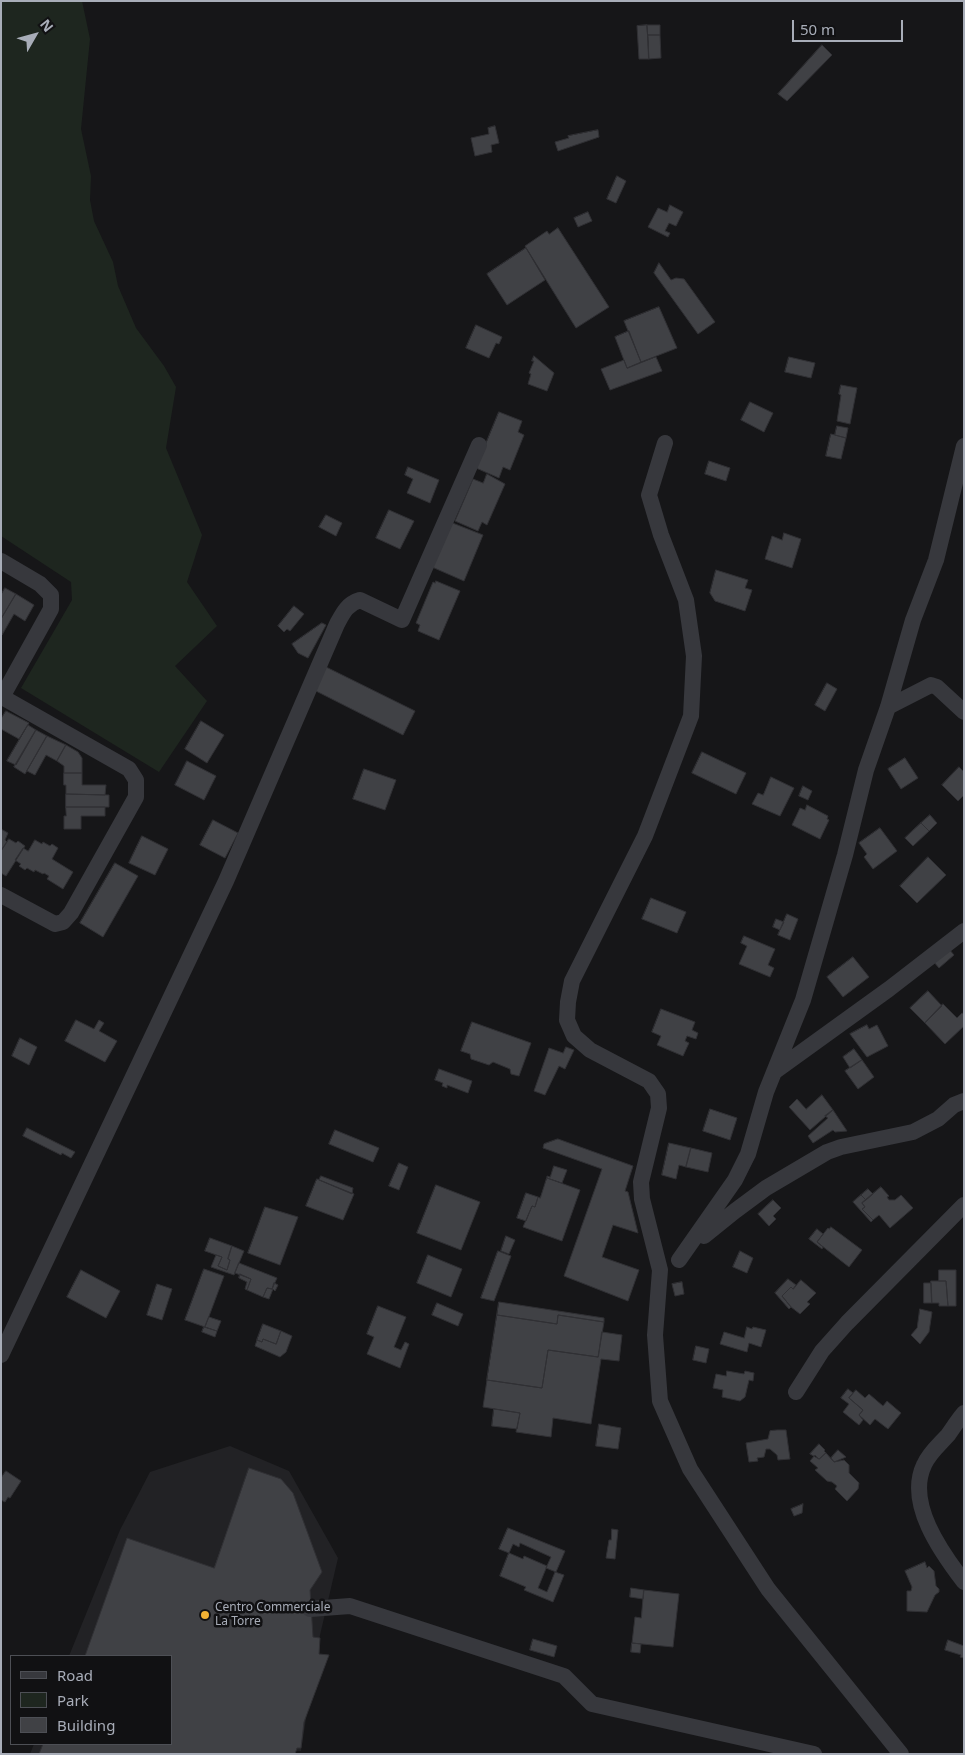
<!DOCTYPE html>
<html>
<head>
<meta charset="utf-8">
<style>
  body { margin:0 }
  #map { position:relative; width:965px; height:1755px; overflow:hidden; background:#161618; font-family:"Noto Sans",sans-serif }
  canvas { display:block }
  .frame { position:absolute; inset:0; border:2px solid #a8adb8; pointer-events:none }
  .legend { position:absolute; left:10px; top:1655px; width:162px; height:90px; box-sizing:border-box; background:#111113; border:1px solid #4d4f55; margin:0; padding:6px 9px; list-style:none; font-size:15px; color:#a8adb8 }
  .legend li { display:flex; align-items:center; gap:10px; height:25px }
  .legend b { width:25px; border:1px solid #4d4f55 }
  .north { position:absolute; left:10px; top:10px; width:50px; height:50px; -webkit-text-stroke:4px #111113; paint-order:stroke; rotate:52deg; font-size:14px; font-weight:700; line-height:20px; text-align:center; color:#a8adb8 }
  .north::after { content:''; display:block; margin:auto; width:18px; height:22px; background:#a8adb8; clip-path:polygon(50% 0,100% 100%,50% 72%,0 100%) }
  .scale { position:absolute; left:792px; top:20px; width:111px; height:22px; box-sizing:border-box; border:2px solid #a8adb8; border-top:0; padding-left:6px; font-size:15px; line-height:18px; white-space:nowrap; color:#a8adb8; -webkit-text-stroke:4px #111113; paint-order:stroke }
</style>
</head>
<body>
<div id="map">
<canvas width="965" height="1755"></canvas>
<div class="frame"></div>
<ul class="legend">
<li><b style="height:6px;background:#37383d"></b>Road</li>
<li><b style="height:14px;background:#1e261f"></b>Park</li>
<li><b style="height:14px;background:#404145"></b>Building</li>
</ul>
<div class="north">N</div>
<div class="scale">50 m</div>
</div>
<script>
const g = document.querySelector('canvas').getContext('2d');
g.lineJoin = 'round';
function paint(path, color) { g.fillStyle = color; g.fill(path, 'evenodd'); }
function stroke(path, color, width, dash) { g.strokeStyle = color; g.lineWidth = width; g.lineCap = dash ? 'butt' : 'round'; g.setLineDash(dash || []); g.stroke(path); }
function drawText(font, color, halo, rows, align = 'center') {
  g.font = font + ' "Noto Sans",sans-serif'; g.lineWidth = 5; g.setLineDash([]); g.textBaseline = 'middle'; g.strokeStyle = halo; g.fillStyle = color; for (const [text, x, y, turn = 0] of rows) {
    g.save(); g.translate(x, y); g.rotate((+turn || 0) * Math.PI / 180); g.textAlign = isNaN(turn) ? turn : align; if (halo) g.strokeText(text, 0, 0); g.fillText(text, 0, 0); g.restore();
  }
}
paint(new Path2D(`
  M230,1446l59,25 49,87 -21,90 -16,103 -26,-1 -1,4h-244l4,-10h137v-88h-102l51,-126 30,-58z`), '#222225');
paint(new Path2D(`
  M1,1h81l8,38 -9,90 10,47 -1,24 4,21 19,41 5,24 18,42 28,38 12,21 -10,61 36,87 -15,47 30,44 -42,40 32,35 -48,71 -138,-84 51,-88 -1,-18 -70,-46z`), '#1e261f');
const building = new Path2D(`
  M647,25h13v10h-12z
  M647,25l2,34h-10l-2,-33z
  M648,35h12l1,23 -12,1z
  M822,45l10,10 -45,46 -9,-7z
  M495,126l4,17 -8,2 1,7 -17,4 -4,-18 18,-4 -1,-6z
  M598,130l1,7 -41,14 -3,-9 14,-4 -1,-2z
  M617,176l9,5 -10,22 -9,-4z
  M670,205l13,7 -7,14 -7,-3 -4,8 5,2 -2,4 -20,-10 10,-19 9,4z
  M588,212l4,9 -14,6 -4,-9z
  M558,228l51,79 -33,21 -51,-82 22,-15 2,3z
  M526,248l19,32 -38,25 -20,-31z
  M659,263l12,17 5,-2 8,1 31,43 -17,12 -44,-61z
  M659,307l18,41 -36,14 -17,-41z
  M476,325l26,12 -3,7 -3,-1 -7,15 -23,-10z
  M629,331l12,31 -14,6 -12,-31z
  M534,356l20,17 -7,18 -19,-7 3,-10 -2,-1 5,-12h-2z
  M656,357l6,14 -52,19 -9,-21 23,-9 3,8z
  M789,357l26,6 -4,15 -26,-6z
  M841,385l16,3 -7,36 -13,-3 4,-26 -2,-1z
  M750,402l23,11 -9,19 -23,-12z
  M499,412l23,9 -4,11 6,3 -14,35 -7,-3 -4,11 -23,-10z
  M837,426l11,2 -2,10 -11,-3z
  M831,434l15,4 -5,21 -15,-3z
  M709,461l21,7 -4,13 -21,-7z
  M408,467l31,13 -9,23 -23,-10 6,-14 -8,-4z
  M487,474l18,10 -18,41 -5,-3 -4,9 -23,-10 18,-42 10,4z
  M389,510l25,11 -14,28 -24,-11z
  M326,515l16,8 -6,13 -17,-9z
  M450,522l33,13 -19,46 -32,-14z
  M784,533l17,6 -9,29 -27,-9 7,-23 10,4z
  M716,570l32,10 -3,8 7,2 -7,21 -30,-10 -5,-8z
  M436,581l24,10 -21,49 -21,-9 2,-6 -4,-2 17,-41 2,1z
  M5,588l11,6 -15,25v-24z
  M16,594l18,11 -9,16 -11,-7 -12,21 -1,-16z
  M294,606l10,8 -14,17 -3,-2 -3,3 -6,-6z
  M322,623l4,2 -18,33 -10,-5 -6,-9z
  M326,667l89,44 -12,24 -89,-45z
  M827,683l10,6 -12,22 -10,-6z
  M6,711l23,12 -10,16 -18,-10v-10z
  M201,721l23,14 -17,28 -22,-14z
  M28,725l8,5 -20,35 -9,-4z
  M36,730l11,6 -22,38 -11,-7z
  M47,736l19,9 -9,16 -11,-6 -11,20 -8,-4z
  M66,745l12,7 4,6v15h-18v-7l-7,-5z
  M702,752l44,21 -10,21 -44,-21z
  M905,758l13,20 -17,11 -13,-20z
  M187,761l29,15 -12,24 -29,-15z
  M959,767l5,5v23l-6,6 -16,-16z
  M364,769l32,11 -11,30 -32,-11z
  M64,773h18v12h24l-1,10 -39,-1v-9h-2z
  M771,777l23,11 -14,28 -28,-12 6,-11 5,2z
  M803,786l9,5 -4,9 -9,-4z
  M66,794l43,1v12h-43z
  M807,805l21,11 -1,3 2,1 -9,19 -28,-14 8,-17 5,2z
  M66,807h39v9h-24v13h-17v-13h2z
  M930,815l7,8 -8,8 -8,-8z
  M213,820l25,13 -13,25 -25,-13z
  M921,823l8,8 -16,15 -8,-8z
  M880,828l17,23 -24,18 -9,-12 3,-3 -8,-11z
  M1,829l7,4 -3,7 2,2 -6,9z
  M142,836l26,13 -13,26 -26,-12z
  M9,839l7,4 2,-2 7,5 -19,30 -5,-3v-22z
  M35,840l7,4 1,-2 7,4 2,-2 6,4 -6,11 21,13 -10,17 -16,-10 2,-3 -5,-3 -1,1 -8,-4 -1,2 -7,-4 -2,2 -6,-4 2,-2 -6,-4 8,-12 5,3z
  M928,857l18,18 -29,28 -17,-17z
  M115,863l23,13 -35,61 -23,-14z
  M651,898l35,14 -9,21 -35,-14z
  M787,914l11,5 -8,21 -12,-5z
  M776,919l8,3 -4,8 -7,-3z
  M744,936l31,13 -7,16 6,3 -4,9 -31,-13 8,-18 -6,-3z
  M949,949l5,6 -15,13 -6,-7z
  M853,957l16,20 -26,20 -16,-20z
  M928,991l14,15 -17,17 -15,-15z
  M943,1004l14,14 5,-5 2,1v12l-19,18 -20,-21z
  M661,1009l34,13 -3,8 6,3 -2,6 -9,-3 -2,5 4,2 -6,13 -26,-11 4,-9 -9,-4z
  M76,1020l18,9 5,-9 5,3 -5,8 18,10 -12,21 -40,-21z
  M472,1022l59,21 -12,33 -8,-2 -1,-5 -17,-7 -4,3 -18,-6 -1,-5 -9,-3z
  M867,1025l2,4 8,-4 11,21 -21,11 -17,-23z
  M20,1038l17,9 -8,18 -17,-9z
  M566,1047l8,3 -9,19 -6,-3 -14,29 -11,-4 15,-43 14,5z
  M854,1049l8,11 -12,8 -7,-11z
  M862,1060l12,17 -16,12 -13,-18z
  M439,1069l33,12 -4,12 -21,-8v3l-5,-2 1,-3 -8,-3z
  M822,1095l11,15 -23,20 -21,-23 8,-8 9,10z
  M710,1109l27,9 -7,22 -27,-9z
  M833,1110l14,21 -12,1 -2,-2 -20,13 -5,-7 20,-18 -3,-2z
  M27,1128l48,24 -4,6 -9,-5 -1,2 -38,-19z
  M335,1130l44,18 -6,14 -44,-18z
  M558,1139l75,27 -8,25 3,1 10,41 -25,-8 -11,32 37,13 -11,31 -64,-25 38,-107 -59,-21 1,-4z
  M669,1143l22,5 -5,19 -7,-2 -3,14 -14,-4z
  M691,1148l21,5 -4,19 -22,-5z
  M399,1163l9,4 -9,23 -10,-4z
  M554,1166l13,4 -5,13 -15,-5v-2l3,1z
  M321,1176l32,12 -1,6 -33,-14z
  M547,1178l33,12 -18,51 -39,-14 9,-21 3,1 3,-10 2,1z
  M317,1179l37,15 -11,26 -37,-14z
  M436,1185l44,17 -19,48 -44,-17z
  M881,1187l8,9 -2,1 2,3h6l6,-5 12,13 -23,20 -11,-13 -6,5 -11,-11 3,-2 -3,-4z
  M868,1189l5,5 -7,6 -5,-5z
  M526,1193l12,4 -3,10 -3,-1 -6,15 -9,-3z
  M861,1195l5,5 -4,3 3,4 -3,2 11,11 -2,2 -18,-20z
  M773,1200l8,8 -8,8 3,3 -7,7 -11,-12z
  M265,1207l33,10 -18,48 -32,-12z
  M831,1227l31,23 -13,17 -32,-25 11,-14 1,1z
  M817,1229l6,5 -6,8 6,5 -1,2 -13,-10z
  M506,1236l9,4 -6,14 -8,-3z
  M210,1238l22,8 -4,13 2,1 -3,10 -9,-4 4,-9 -17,-6z
  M232,1246l12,5 -10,24 -23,-8 5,-12 6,2 -4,9 9,4 3,-10 -2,-1z
  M498,1251l13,5 -17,45 -13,-3z
  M740,1251l13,7 -6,15 -14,-6z
  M428,1255l34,14 -11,28 -34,-14z
  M239,1263l38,15 -5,11 -5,-1 -4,9 -16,-7 4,-11 -16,-6z
  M204,1269l20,7 -19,51 -20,-7z
  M81,1270l39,21 -14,27 -39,-21z
  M939,1270h17v36h-8l-2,-25h-7z
  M240,1274l11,5 -4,11 -2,-1 2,-7 -8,-4z
  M788,1279l8,6 -3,4 -2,-2 -9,9 9,11 -2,2 -14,-16z
  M801,1280l15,13 -9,9 3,2 -10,10 -9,-7 -9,-11 9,-9 2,2z
  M931,1281h15l2,25h-9v-3h-7z
  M682,1282l2,12 -9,2 -3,-12z
  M274,1283l4,2 -3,6 -2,-2 -4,10 -6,-2 4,-9 5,1z
  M924,1283h7l1,20h-8z
  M157,1284l15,5 -10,31 -15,-5z
  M499,1302l105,16v4l-46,-7 -1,9 -60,-9z
  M437,1303l26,11 -5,12 -26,-11z
  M378,1306l28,11 -12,30 7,3 4,-8 4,2 -9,24 -33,-14 7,-17 -7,-3z
  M920,1309l12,3 -3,20 -9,12 -9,-9 6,-7z
  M497,1315l60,9 1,-9 46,7 -6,35 -50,-7 -6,38 -55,-8z
  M209,1317l12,4 -4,10 -12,-4z
  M263,1324l18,7 -5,13 -13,-5 -1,3 -5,-2z
  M204,1327l13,4 -2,6 -13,-5z
  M747,1327l5,2 1,-2 13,3 -5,17 -12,-4 -2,9 -27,-8 4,-12 20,6z
  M281,1331l11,5 -6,16 -6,5 -25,-11 2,-6 5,2 1,-3 13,5z
  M602,1332l20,3 -3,26 -18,-2 -10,65 -38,-6 -2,19 -35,-5 4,-19 -37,-6 4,-27 55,8 6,-38 50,7z
  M696,1346l13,3 -3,14 -13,-3z
  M727,1371l17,3 1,-3 9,2 -1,8 -4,-1 -4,17 -5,4 -18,-4 1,-7 -10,-2 3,-14 10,2z
  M848,1389l5,4 -4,5 14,12 -4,5 4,5 -4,5 -16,-13 6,-8 -8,-6z
  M856,1390l9,8 4,-4 14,12 4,-5 14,12 -13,16 -13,-10 -5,6 -11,-10 4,-5 -14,-12z
  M494,1409l26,4 -3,16 -25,-3z
  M599,1424l22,4 -3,21 -22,-3z
  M777,1430h9l4,29 -12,1 -1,-5 -7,-6h-4l-2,8 -7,1 1,3 -9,1 -3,-19 22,-4 2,-8z
  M819,1444l6,6 -1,1 2,2 -7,6 -9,-5z
  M838,1450l8,7 -12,5 -3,-4z
  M826,1453l8,9 10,-2 5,5v8l10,10 -1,6 -11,12 -12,-12 2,-3 -5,-4 -5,-1 -12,-11 3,-2 -8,-7 5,-6 4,4z
  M249,1468l32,11 12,14 29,79 -12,18 3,47 7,1 -1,16 10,1 -25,67 -3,26h-4l-2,6h-256l4,-10h128v-88h-86l42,-118 87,30z
  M6,1471l15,10 -11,17 -2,-1 -3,5 -4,-2v-22z
  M803,1504l-1,9 -8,3 -3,-7z
  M508,1528l57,23 -9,21 -10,-4 5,-11 -31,-14 -1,4 -6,-3 -4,9 -10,-4z
  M612,1529l6,1 -3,29 -9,-1 3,-18h2z
  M509,1553l14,6 1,-3 23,10 -9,22 9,4 8,-20 9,3 -11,27 -29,-12 2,-3 -26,-11z
  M925,1562l2,6 2,-2 5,5 2,15 3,3v3l-4,3 -8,17 -20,-1v-20h4l1,-4 -7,-16z
  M631,1588l13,2 -1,9 -13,-2z
  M644,1590l35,4 -6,53 -41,-4 3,-26 6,1z
  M533,1639l24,7 -3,11 -24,-7z
  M948,1640l16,6v12l-4,-1 1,-2 -16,-5z
  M632,1643l9,1 -1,9 -9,-1z`);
paint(building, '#404145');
stroke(building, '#303034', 1);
stroke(new Path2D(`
  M665,443l-16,52 12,40 25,65 8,56 -3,60 -46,120 -73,145 -4,21 -1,18 7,16 16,14 59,31 9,13 1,14 -18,74 1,17 18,71 -5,65 5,66 30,68 78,120 133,165
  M1,561l39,23 11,11v14l-49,88 127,72 7,11v17l-65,116 -8,9 -8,2 -54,-29
  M888,707l43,-22 6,2 27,25
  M774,1072l115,-83 75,-58
  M704,1236l31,-25 31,-23 61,-36 14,-5 72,-15 25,-13 16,-14 10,-4
  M679,1260l56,-80 13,-26 18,-62 37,-92 42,-145 21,-85 22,-63 25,-87 23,-60 28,-114
  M1,1355l225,-474 111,-257c6,-11 10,-20 23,-24l42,20 77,-175
  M796,1392l26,-41 25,-28 117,-118
  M964,1413c-6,7 -11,15 -16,22 -8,9 -19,18 -24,30 -18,38 17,87 40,117
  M310,1609l40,-3 214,70 28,28 222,50`), '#37383d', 16);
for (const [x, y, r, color] of [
  [205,1615,5,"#f2b134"]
]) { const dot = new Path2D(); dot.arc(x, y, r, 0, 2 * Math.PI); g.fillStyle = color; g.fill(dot); stroke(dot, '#111113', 2); }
drawText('12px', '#a8adb8', '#111113', [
  ["Centro Commerciale",215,1608],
  ["La Torre",215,1622]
], 'left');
</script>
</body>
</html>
